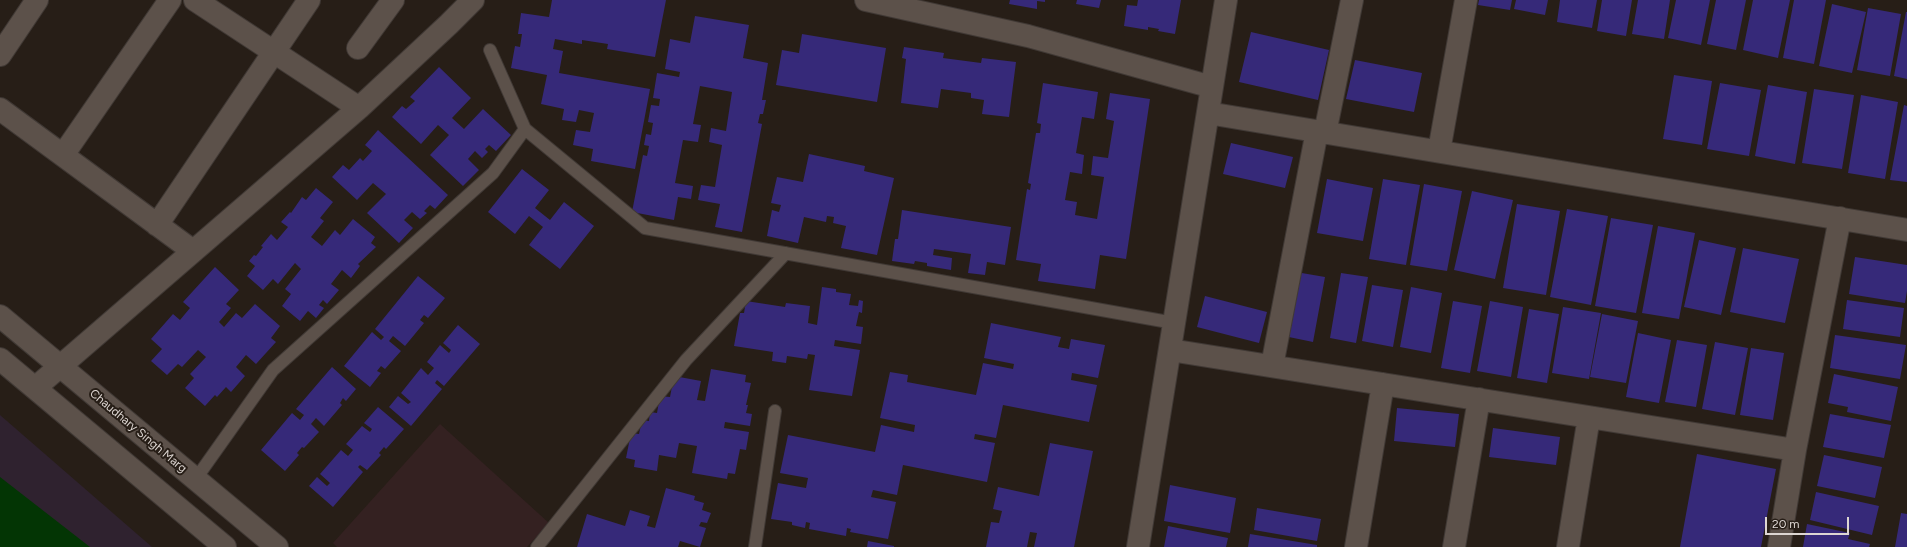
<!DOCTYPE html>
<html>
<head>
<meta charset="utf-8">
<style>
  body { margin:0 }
  #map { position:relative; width:1907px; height:547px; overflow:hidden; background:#271e17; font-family:Figtree,sans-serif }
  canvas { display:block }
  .scale { position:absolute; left:1765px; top:517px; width:84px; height:18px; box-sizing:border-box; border:2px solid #ddd6d2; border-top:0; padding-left:5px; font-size:12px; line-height:14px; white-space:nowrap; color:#ddd6d2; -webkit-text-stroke:3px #271e17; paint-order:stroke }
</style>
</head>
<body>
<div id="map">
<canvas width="1907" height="547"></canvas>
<div class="scale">20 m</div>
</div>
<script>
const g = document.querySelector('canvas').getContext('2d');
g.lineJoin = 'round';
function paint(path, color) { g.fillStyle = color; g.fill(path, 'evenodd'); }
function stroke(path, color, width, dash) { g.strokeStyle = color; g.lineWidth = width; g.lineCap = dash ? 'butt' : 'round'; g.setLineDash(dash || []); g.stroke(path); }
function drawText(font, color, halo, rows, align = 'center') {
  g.font = font + ' Figtree,sans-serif'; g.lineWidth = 4; g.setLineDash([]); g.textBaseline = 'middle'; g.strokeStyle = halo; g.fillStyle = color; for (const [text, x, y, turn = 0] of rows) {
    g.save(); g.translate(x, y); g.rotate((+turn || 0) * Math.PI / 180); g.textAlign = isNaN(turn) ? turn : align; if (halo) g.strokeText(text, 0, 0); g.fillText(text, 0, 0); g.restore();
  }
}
paint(new Path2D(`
  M440,424l109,99 -22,24h-190l-4,-4z`), '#342121');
paint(new Path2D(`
  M0,415l152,132h-152z`), '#2f222f');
paint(new Path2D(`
  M0,477l90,70h-90z`), '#033504');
paint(new Path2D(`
  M552,0h114l-11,57 -48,-8 1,-5 -26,-4v4l-27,-5 -2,10 10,2 -4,22 91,16 -15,80 -44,-8 2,-12 -20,-4 3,-15 14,2 4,-19 -15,-3 -3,12 -14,-2 2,-11 -23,-5 6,-29 -36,-7 4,-22 5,1 2,-13h-4l3,-21 28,4z
  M1010,0h35v2l-8,-1v8l-28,-5z
  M1077,0h24l-2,8 -23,-4z
  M1138,0h43l-6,34 -17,-3 1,-2 -11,-2v3l-24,-4 3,-21 10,1z
  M1479,0h33l-2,10 -32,-5z
  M1516,0h32l-3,15 -31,-6z
  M1560,0h37l-5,28 -35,-6z
  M1602,0h30l-6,36 -29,-5z
  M1638,0h32l-6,39 -32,-5z
  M1676,0h34l-9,45 -33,-7z
  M1716,0h30l-10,50 -29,-6z
  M1753,0h37l-12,58 -35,-8z
  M1794,0h32l-12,64 -31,-6z
  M1832,4l34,8 -14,61 -33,-7z
  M1868,8l33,6 -11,62 -33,-6z
  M1906,12h1v67l-13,-3z
  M695,16l54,9 -6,33 25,5 -6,37h4l-3,14h-3l-2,9 4,1 -20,108 -27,-5 5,-23 -22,-4 3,-15 14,2 7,-42 -13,-3 2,-14 15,3 6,-39 -32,-6 -7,38 8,1 -3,17 -15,-2 -8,43 18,3 -2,13 -13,-2 -4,23 -42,-8 11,-57 4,1 2,-10 -5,-1 2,-11 5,1 2,-12 -5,-1 3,-17 8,1 1,-7 -7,-1 4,-25 22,4 1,-5 -15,-3 5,-30 20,4z
  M1251,32l78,18 -11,50 -79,-18z
  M802,34l84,14 -9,54 -101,-17 6,-35 17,3z
  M904,47l40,6 -1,5 38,5 1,-5 34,4 -7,55 -27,-3 2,-14 -13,-2v-5l-30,-4 -3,19 -37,-5 5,-44 -4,-1z
  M1355,60l67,13 -8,39 -68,-13z
  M439,67l32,31 -19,20 12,11 19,-20 28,26 -15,16 -7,-6 -4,4 3,3 -6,6 -7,-7 -7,8 11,11 -16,16 -33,-31 19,-20 -11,-10 -17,19 -29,-27 10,-11 4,3 9,-8 -5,-4z
  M1674,75l38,6 -10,64 -39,-6z
  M1043,83l55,9 -4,27 -12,-2 -6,36 8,2 -2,19 -12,-2 -5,28 12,2 -2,13 22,4 7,-42 -13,-2 2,-19 15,2 6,-37 -8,-2 4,-26 40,6 -24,160 -26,-4 -5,34 -57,-8 3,-17 -25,-4 11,-71 3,1 1,-6 -3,-1 8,-50h4l1,-9 -4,-1z
  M1720,83l41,7 -12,66 -42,-7z
  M1768,85l39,7 -12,72 -40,-8z
  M1814,89l40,6 -12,74 -40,-6z
  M1861,95l37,7 -13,77 -37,-6z
  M1904,105l3,1v76l-17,-2z
  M378,130l70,65 -13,14 -5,-4 -6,6 3,2 -7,6 -8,-7 -8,8 9,8 -14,15 -32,-30 19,-19 -13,-11 -16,17 -25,-23 11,-12 6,5 11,-12 3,3 9,-10 -7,-6z
  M1231,143l62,14 -8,31 -62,-14z
  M809,154l56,12 -1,5 30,7 -17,77 -36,-7 5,-22 -13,-3 1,-6 -7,-1 -1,6 -22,-5 -6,26 -31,-7 5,-26 7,2 2,-7 -10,-2 6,-26 26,5z
  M522,169l27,21 -14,18 15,12 14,-18 30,24 -34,43 -31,-24 14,-18 -14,-11 -14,18 -27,-22z
  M1327,179l46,9 -10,53 -46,-8z
  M1383,179l37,6 -14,80 -37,-6z
  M1424,184l38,7 -15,80 -37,-6z
  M316,188l17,14 -13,16 4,3 -13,16 11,9 13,-16 5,5 13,-16 22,18 -4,6 5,4 -18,17 2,2 -9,12 -9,-8 -11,14 8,6 -12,14 -4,-4 -4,5 5,3 -8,10 -8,-7 -8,10 -18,-15 9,-12 -6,-5 16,-20 -6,-6 -17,21 -5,-5 -10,11 -16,-14 8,-10 -6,-5 5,-6 2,1 7,-9 -2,-1 10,-12 6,6 11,-13 -7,-5 9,-10 1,1 11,-16 4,3z
  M1472,191l41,9 -18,79 -41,-9z
  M1517,204l43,7 -14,84 -43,-7z
  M1567,209l41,7 -17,89 -41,-8z
  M902,210l109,17 -6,38 -18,-3 -2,13 -17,-2 3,-19 -37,-5 -1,6 19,3 -1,12 -24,-4v-3l-12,-2 -1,3 -22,-3 3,-22h3z
  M1611,218l42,7 -17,88 -41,-7z
  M1658,226l37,7 -16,86 -37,-6z
  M1699,240l37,8 -15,67 -37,-8z
  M1743,248l56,11 -14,64 -55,-11z
  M1855,257l52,8v26l-2,12 -56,-9z
  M215,267l24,23 -13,14 5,4 -12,14 5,5 12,-14 6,5 13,-14 25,22 -9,12 5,4 -20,22 -10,-9 -10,12 9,9 -14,16 -5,-5 -9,10 -2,-2 -10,11 -20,-18 9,-10 -4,-4 16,-17 -8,-7 -16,17 -4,-3 -11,11 -16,-14 11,-12 -11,-10 22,-25 7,6 10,-12 -7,-6z
  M1296,272l29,5 -12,65 -29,-6z
  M1341,273l27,4 -12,66 -26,-5z
  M418,276l27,22 -17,20 -4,-3 -4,5 4,3 -19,23 -12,-10 -4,5 12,10 -16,18 -4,-3 -4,5 4,2 -11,14 -26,-21 28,-34 9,8 3,-3 -9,-8z
  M1372,285l31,5 -10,57 -31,-6z
  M822,287l14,2v3l15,2 -2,11 9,1 1,-6 4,1 -1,12 -3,-1 -3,14 7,1 -2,17 -26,-4 -1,6 26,4 -8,46 -43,-6 6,-35 -7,-1 -1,5 -20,-3 -1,7 -14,-2 1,-9 -39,-6 6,-33h4l2,-12 39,6 1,-4 24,3 -2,17 9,2z
  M1411,287l31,6 -11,60 -31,-6z
  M1205,296l62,16 -8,31 -62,-16z
  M1847,300l57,8 -4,29 -57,-8z
  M1453,301l29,5 -12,67 -29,-5z
  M1490,301l33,6 -12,70 -34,-6z
  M1563,307l38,6 -12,66 -37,-6z
  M1529,309l30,5 -12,69 -30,-5z
  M1602,314l36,7 -12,62 -36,-6z
  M991,323l70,14 -3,10 11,2 2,-10 34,6 -7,33 -26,-5 -1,7 26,5 -8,37 -86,-17 -7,33 -21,-4 -1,5 21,4 -8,39 -84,-17 -6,30 -24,-5 -2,7 25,5 -8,37 -38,-7 1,-3 -4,-1 -1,8 -37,-7 1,-6 -4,-1 -1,6 -13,-3v-3l-21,-3 7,-36 28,5 2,-10 -28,-5 8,-38 87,17 6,-27 33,7 1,-7 -35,-7 10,-46 18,3 -1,7 69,13 7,-32 30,6 1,-5 -30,-6z
  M458,325l22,19 -36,42 -7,-6 -2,3 7,6 -31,37 -22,-19 9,-11 10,8 3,-2 -10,-9 20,-25 7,7 6,-7 -7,-6 13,-17 9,8 2,-3 -8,-7z
  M1638,333l33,7 -12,63 -33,-6z
  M1835,335l71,10 -6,34 -70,-11z
  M1677,340l30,5 -11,62 -31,-5z
  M1715,342l33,6 -13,67 -33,-6z
  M1751,348l33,5 -11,67 -33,-5z
  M332,367l24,22 -10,12 -3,-3 -3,5 2,2 -18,21 -8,-8 -5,6 8,8 -15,16 -2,-1 -5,6 2,2 -14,16 -24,-21 31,-37 8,7 4,-5 -8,-6z
  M711,369l35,6 -1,7 6,1 -5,22h2l-2,8 6,1 -2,12 -25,-4 -1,6 25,4 -3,18 -6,-1 -5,25 -7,-1 -1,6 -35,-6 5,-27 -18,-3 -3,15 -17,-3 -2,16 -23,-4 1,-7 -9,-2 5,-25 8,1 3,-14 7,1 1,-9 7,1 3,-17 10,1 4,-21 27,5 -4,19 8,1z
  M1834,374l64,13 -7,34 -44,-9 1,-5 -20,-4z
  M378,407l26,22 -18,20 -2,-2 -5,6 2,2 -14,15 -7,-5 -2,2 5,5 -30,35 -24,-21 8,-9 10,9 3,-3 -10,-9 21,-24 7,6 5,-6 -7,-6 16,-18 8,6 2,-3 -8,-6z
  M1397,408l62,6 -4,33 -61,-6z
  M1830,414l61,11 -7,33 -61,-11z
  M1493,428l67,9 -4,28 -67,-8z
  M1050,443l43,8 -19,96h-40l3,-14 -7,-1 -3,15h-41l5,-25 8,1 3,-12 -9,-2 5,-22 41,9z
  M1697,454l79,15 -15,78h-81z
  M1824,455l58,12 -7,31 -58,-12z
  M1170,485l66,13 -6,35 -66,-12z
  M666,488l29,8 -1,4 10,3 -2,7 9,3 -4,10 -6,-1 -2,4 7,2 -6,19 -20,-6 -2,6h-101l10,-33 38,12 5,-16 20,6 -3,10 8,2z
  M1816,492l63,14 -7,29 -62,-15z
  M1257,508l64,11 -4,22 -63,-11z
  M1901,513l6,1v33h-12z
  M1807,524l43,9 -2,6 22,5 -1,3h-66z
  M1168,526l60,12 -2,9h-62z
  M1250,534l67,11v2h-69z
  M868,541l26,5v1h-27z`), '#362979');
const service = new Path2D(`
  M525,129l120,99 529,95
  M195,480l78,-110 220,-197 32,-44 -35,-79
  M537,547l149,-187 100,-107
  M755,547l20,-136`);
const minor = new Path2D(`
  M195,0l164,108
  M866,0l162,36 184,51
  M358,48l35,-48
  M0,55l37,-55
  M0,109l193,142
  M1208,113l699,117
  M1325,133l27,-133
  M1439,151l27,-151
  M63,155l107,-155
  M157,225l152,-225
  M0,316l277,231
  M1170,350l625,100
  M0,359l225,188
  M1272,366l45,-235
  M35,388l324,-280 90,-84 24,-24
  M1138,547l88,-547
  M1356,547l27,-163
  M1454,547l25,-148
  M1568,547l21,-130
  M1779,547l16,-97 45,-232`);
stroke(service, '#403935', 14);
stroke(minor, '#403935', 24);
stroke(service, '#5c514a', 12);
stroke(minor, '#5c514a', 22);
drawText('12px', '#ddd6d2', '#271e17', [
  ["Chaudhary Singh Marg",138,431,40]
]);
</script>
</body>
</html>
